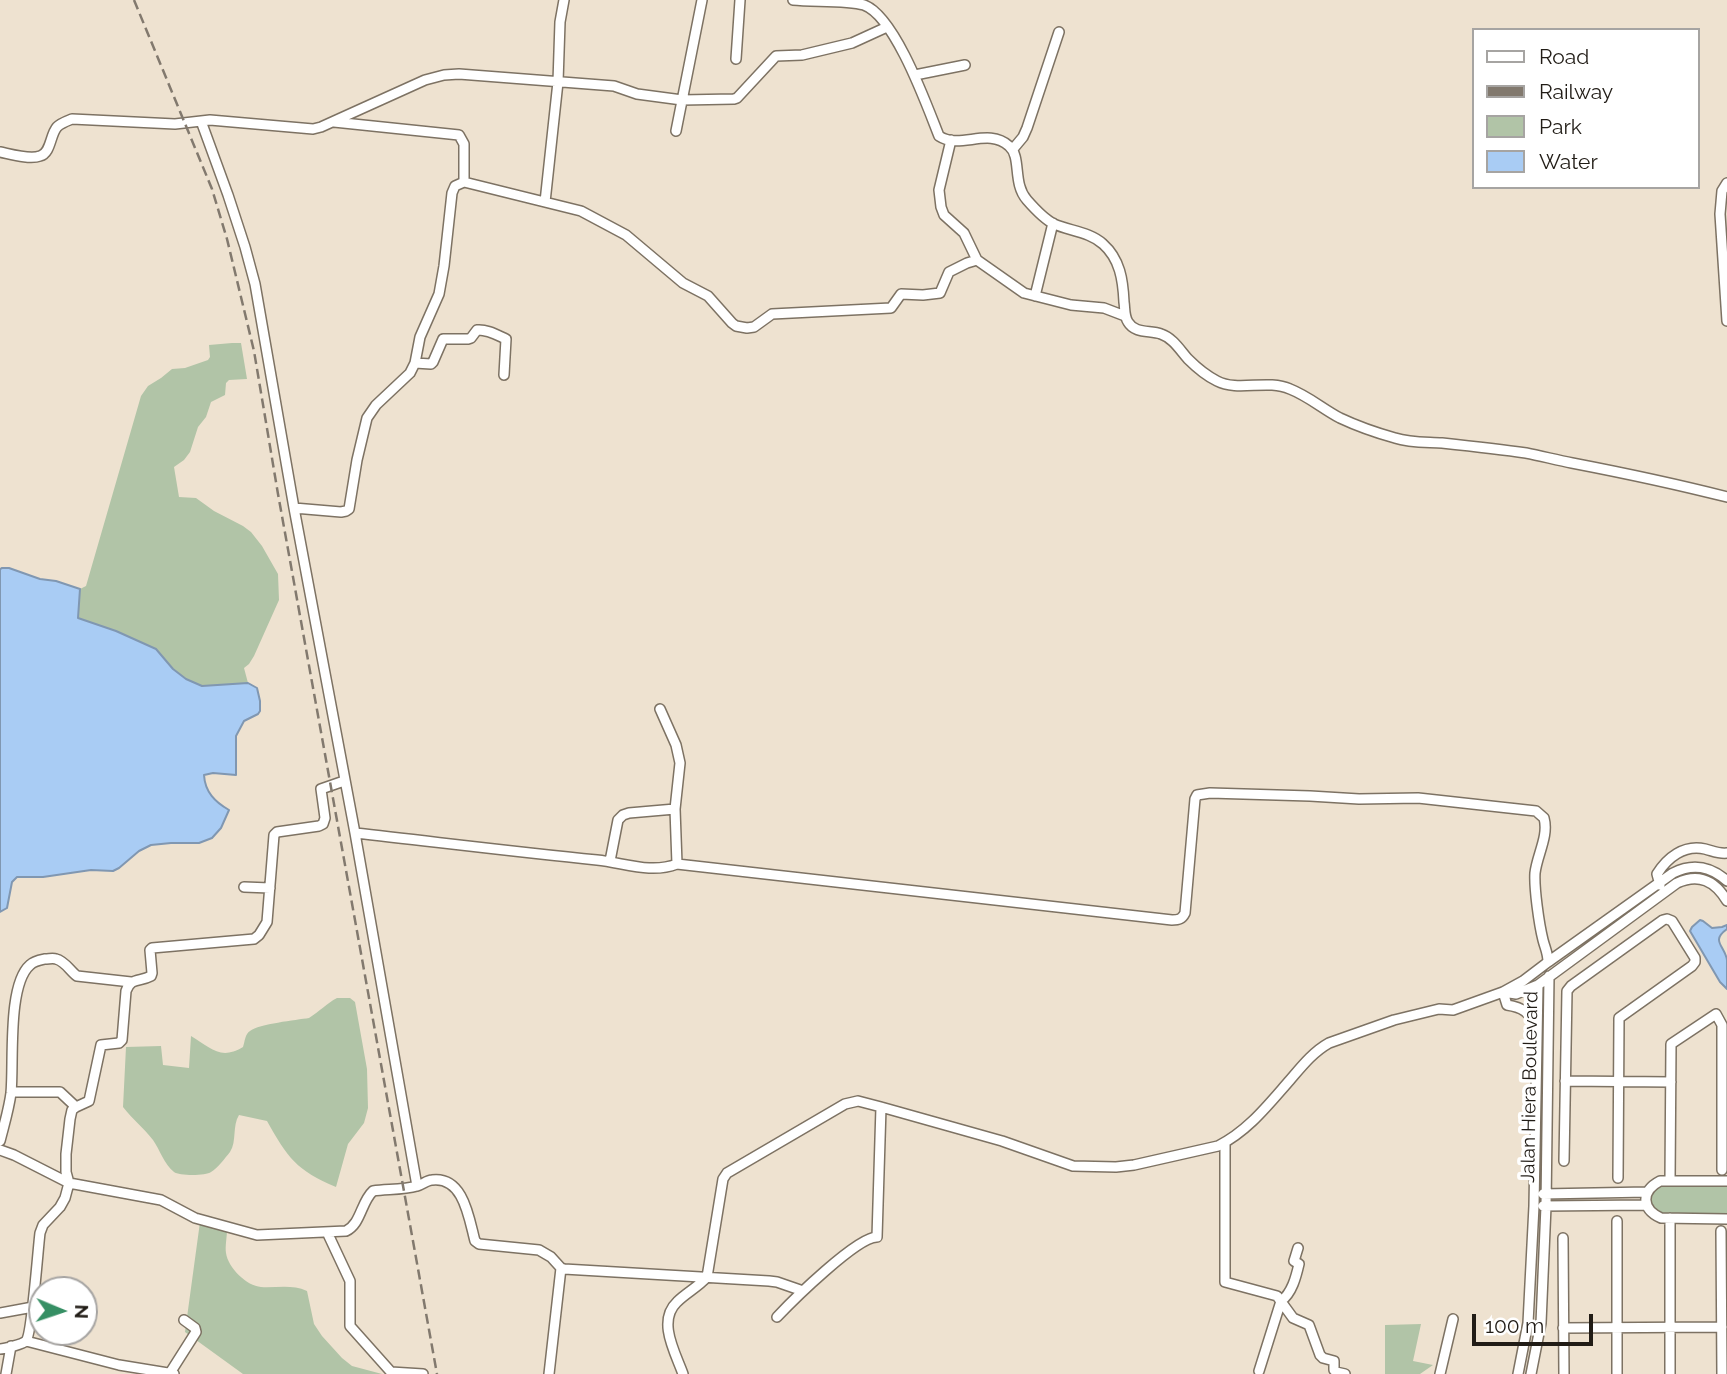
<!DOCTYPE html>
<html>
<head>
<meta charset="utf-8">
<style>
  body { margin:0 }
  #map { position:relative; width:1727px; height:1374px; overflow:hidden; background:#eee2d0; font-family:Raleway,sans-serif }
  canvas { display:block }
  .legend { position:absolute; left:1472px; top:28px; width:228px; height:161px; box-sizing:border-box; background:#fff; border:2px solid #a6a4a2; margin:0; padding:9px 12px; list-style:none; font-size:21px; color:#211c16 }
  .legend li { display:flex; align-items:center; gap:14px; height:35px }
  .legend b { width:35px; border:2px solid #a6a4a2 }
  .north { position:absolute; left:28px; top:1276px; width:70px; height:70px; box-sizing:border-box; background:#fff; border:2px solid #a6a4a2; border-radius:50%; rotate:92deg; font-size:19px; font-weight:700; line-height:28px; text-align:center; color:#211c16 }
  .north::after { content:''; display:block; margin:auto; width:24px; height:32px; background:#368f64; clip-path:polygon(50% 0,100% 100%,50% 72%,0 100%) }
  .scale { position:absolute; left:1472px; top:1314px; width:121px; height:32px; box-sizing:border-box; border:4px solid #211c16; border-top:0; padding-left:9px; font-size:21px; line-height:24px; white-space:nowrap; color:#211c16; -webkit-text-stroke:5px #fff; paint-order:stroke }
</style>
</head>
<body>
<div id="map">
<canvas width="1727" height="1374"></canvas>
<ul class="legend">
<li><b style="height:9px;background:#fff"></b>Road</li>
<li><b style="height:9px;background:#82796e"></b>Railway</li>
<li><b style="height:19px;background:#b1c4a7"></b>Park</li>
<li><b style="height:19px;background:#a9ccf4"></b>Water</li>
</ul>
<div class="north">N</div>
<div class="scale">100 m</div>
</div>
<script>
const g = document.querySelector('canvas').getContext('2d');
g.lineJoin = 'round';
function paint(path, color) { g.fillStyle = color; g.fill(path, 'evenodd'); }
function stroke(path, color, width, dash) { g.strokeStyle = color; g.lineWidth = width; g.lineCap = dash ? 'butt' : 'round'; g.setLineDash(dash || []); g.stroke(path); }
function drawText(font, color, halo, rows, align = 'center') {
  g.font = font + ' Raleway,sans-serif'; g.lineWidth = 7; g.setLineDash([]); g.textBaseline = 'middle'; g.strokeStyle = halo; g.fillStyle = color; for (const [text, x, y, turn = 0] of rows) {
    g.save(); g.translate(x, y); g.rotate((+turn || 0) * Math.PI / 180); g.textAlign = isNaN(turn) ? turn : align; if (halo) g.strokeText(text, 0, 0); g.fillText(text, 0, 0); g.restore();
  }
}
paint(new Path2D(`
  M232,343h9l6,36 -18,1 -3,3 -1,12 -14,7 -5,15 -8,10 -8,25 -6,8 -10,7 5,30 17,1 18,13 29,15 8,6 11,14 16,28 1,26 -25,56 -5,8 -5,4 4,15 -46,3 -16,-7 -13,-10 -17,-20 -40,-18 -38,-13 2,-29 6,-3 55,-190 7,-10 13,-8 11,-9 13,-1 23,-8 2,-3 -1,-12z
  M337,998h13l5,4 12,67 1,39 -4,15 -16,21 -12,43c-39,-16 -49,-30 -69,-66l-28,-6c-7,11 -2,26 -9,37 -5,6 -12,16 -19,20 -5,4 -32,4 -37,0 -10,-8 -14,-22 -21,-32 -9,-12 -21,-21 -30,-33l3,-60 35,-1 2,19 26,3 2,-32c19,11 29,25 52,11 2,-6 2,-13 7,-16 9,-7 46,-11 59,-13 10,-6 18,-15 28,-20z
  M1661,1184l66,1v30h-61l-11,-3c-7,-14 -7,-19 6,-28z
  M200,1222l27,8c0,7 -2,16 -1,23 2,15 21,33 35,34 16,1 31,-3 46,4l7,33 8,12 20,22 10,8 30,8h-139l-58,-42z
  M1421,1324l-8,37 20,4 -13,9h-35v-49z`), '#b1c4a7');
const water = new Path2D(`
  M2,568h7l31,11 16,2 24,8 -2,29 38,13 40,18 17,20 13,10 16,7 46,-3 9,5 3,13v10l-2,3 -14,7 -8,15v39l-23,-2 -9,2c1,17 11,27 25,35l-8,18 -9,10 -13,5h-28l-20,2 -12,6 -20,17 -6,3 -22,-1 -48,7h-26l-5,5 -5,26 -7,4v-343z
  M1700,920l3,1 9,7 10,-1 5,-2v4c-17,12 -2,17 0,31 0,9 0,20 0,29l-7,-7 -30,-51 2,-4z`);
paint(water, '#a9ccf4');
stroke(water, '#8097b1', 2);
const minor = new Path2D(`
  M793,0c20,2 54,0 71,5 31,11 63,101 75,131 21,14 49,-9 70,10 13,11 3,37 18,54 7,8 17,19 27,24 16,7 36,8 49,20 17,15 20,36 21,58 1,6 0,14 4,20 7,12 22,8 33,12 12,4 19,16 27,25 8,8 19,17 29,22 21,11 50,-2 73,8 18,7 33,20 50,29 17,8 37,15 55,20 15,5 31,4 47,5 28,3 56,6 84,10 15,3 31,7 46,10 52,10 104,21 155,34
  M736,59l4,-59
  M915,75l50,-10
  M201,121l27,74 17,52 10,37 39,224 61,325 62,353
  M334,122l125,13 5,9v38
  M676,131l26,-131
  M951,140l-12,50 2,17 3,8 20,18 13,27
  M1013,149l10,-12 4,-9 32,-96
  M0,152c10,2 30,8 40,4 11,-3 10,-21 17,-29 4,-4 10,-6 15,-8l103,5 35,-4 103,9 8,-2 104,-47 19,-5 15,-1 155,12 23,8 45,6 52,-1 3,-1 39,-42 26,-1 50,-12 35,-16
  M1727,183l-5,8 -2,23 7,107
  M545,202l13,-120 2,-60 4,-22
  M1035,296l18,-73
  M415,363l16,1 2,-2 10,-23h25l3,-1 6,-8c10,-1 20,5 29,9l-2,36
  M294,508l47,4 5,-1 3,-2 8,-49 10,-42 9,-13 34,-32 5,-10 5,-26 19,-43 5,-28 8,-73 3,-7 9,-4 117,29 45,24 57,48 25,13 24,27 4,3 11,2 7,-1 18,-13 119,-6 10,-14 22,1 17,-2 9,-21 18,-9 10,-3 47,33 47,12 33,3 21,8
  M660,709l16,36 4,18 -5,46 2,55
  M355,833c81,9 162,19 242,27 28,3 54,14 80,4l495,56c7,0 10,-1 13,-7l10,-114 2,-4 13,-2 100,3 49,3 59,-1 118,13 8,7c5,18 -7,37 -9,55 -1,15 4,51 8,67 2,8 5,13 5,22
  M610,861l8,-41 5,-5 6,-2 46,-4
  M1660,885l-3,-11c10,-16 27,-30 48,-25 8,2 14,5 22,4
  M244,887l26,1
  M1503,992l13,2 22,-9 139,-102c22,-10 38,-2 50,18
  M1503,992l4,13c14,2 24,7 27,21
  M1565,1081l106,1
  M11,1092h49l16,15
  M0,1141c4,-16 9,-32 11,-48 3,-30 -4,-108 19,-128 4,-4 10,-5 15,-6 4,0 8,-1 11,0 9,2 14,12 21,17l54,6
  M1225,1143v139l52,14 16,22 16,7 11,30 3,3 11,3v9l2,2 9,2
  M0,1150l14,5 55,28 92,17 34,18 62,17 89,-4c15,-7 15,-29 27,-40 14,-2 30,-1 44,-5 5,-1 10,-6 15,-6 32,-4 37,39 43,61l4,3 60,6 12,7 10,11 3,1 205,12 8,1 26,9
  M1564,1161l3,-170 4,-5 92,-66 4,-1 5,2 23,37v4l-3,4 -73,52 -1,160
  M1670,1181l1,-137 45,-30 6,11v145
  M1727,1181h-67c-19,10 -19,28 1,37l66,1
  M1543,1194l104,-2
  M1543,1206l104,-1
  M1670,1218v156
  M1617,1221v153
  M1721,1231l1,143
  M327,1232l23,49v45l41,46 32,2
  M1563,1238l1,136
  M0,1313l33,-6
  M777,1317c16,-17 80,-80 100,-80l4,-130
  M1563,1328l159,-1
  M26,1341l93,24 55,9
  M0,1349c4,0 23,-5 26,-8 6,-7 12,-93 14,-108l3,-8 17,-18 5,-9 4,-15 -3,-11v-18l4,-35 2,-9 4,-3 13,-6 12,-56 18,-2 3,-3 4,-49c5,-14 14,-9 25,-15l1,-3 -2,-23 2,-2 102,-9 5,-4 8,-13 7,-87 3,-3 42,-6 4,-2 2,-6 -4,-29 23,-8
  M1259,1371l22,-70c11,-8 15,-24 18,-37l-5,-3 4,-13
  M170,1373l26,-41 -1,-4 -11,-8
  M6,1374l5,-28
  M549,1374l12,-106
  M683,1374c-8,-22 -26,-53 -6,-72 9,-9 21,-15 30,-25l16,-98 4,-6 118,-69 13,-3 23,6 121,34 71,25 43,1 18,-2 84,-19c30,-15 50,-41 72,-66 12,-14 23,-28 39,-37l65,-23 45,-11 14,1 50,-18 20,-11 25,-19 125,-89c20,-10 37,-7 54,8
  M1440,1374l13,-55
  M1518,1374l10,-51 6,-117 4,-221
  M1531,1374l10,-51 5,-117 3,-230`);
stroke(minor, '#7d7263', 12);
stroke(minor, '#fff', 9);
stroke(new Path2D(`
  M134,0l78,189 15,50 27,112 24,143 159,880`), '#82796e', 2.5, [10, 5]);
drawText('19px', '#211c16', '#fff', [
  ["Jalan Hiera Boulevard",1530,1087,-89]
]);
</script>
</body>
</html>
